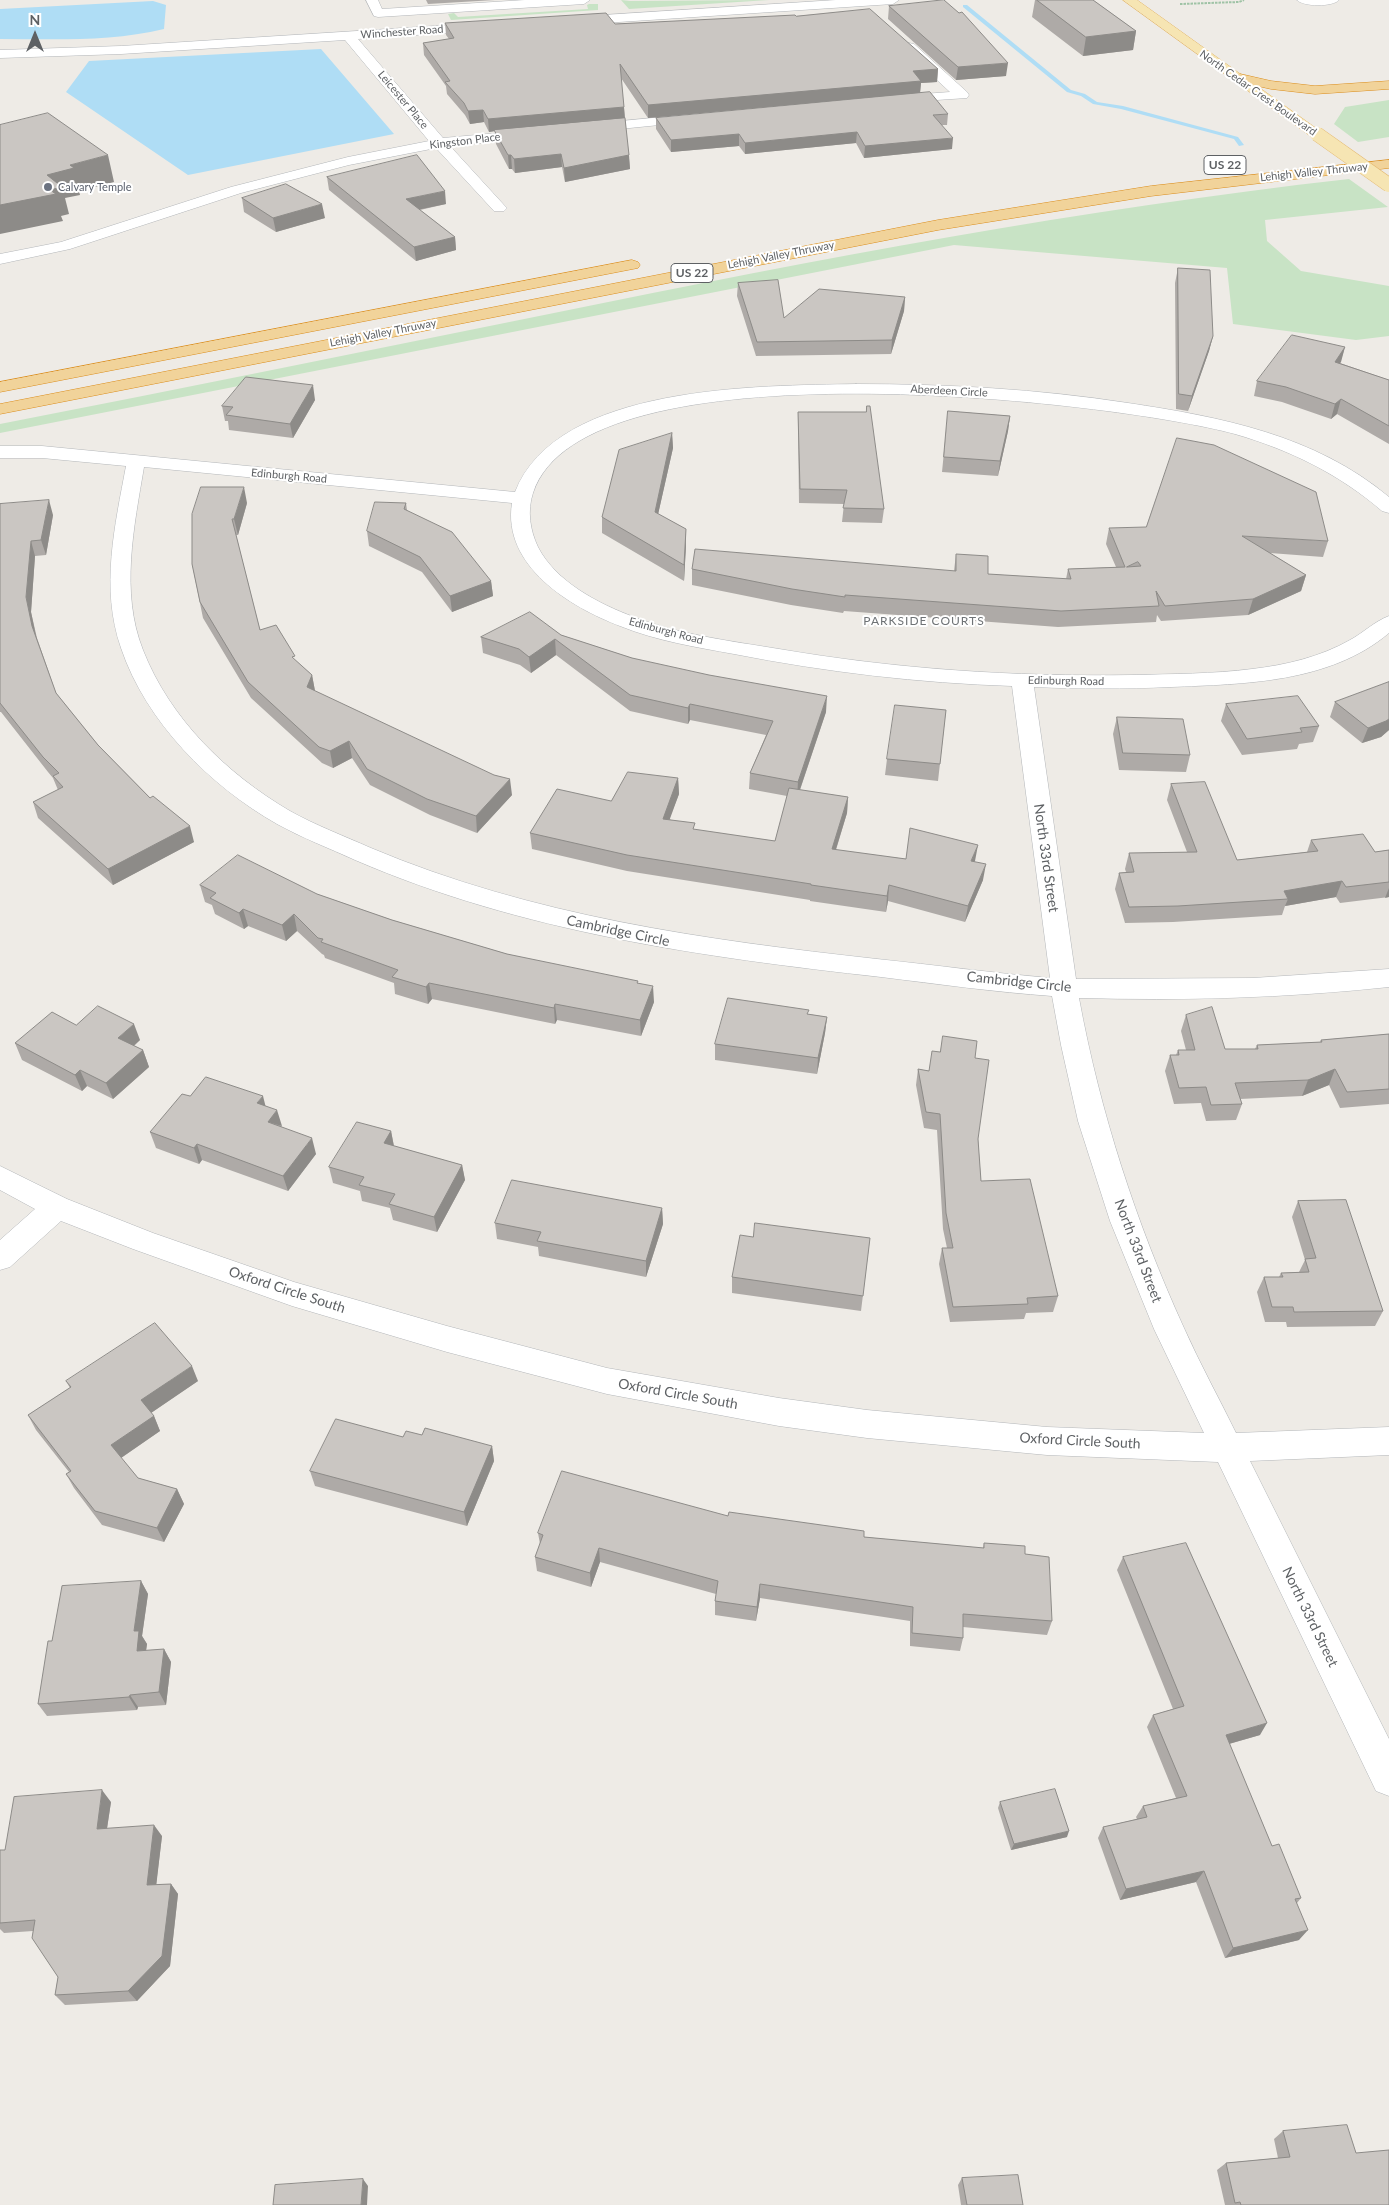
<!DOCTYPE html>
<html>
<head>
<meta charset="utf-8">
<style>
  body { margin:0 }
  #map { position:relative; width:1389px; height:2205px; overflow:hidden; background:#eeebe6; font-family:Lato,sans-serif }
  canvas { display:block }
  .north { position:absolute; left:10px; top:10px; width:50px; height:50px; -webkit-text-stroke:4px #fff; paint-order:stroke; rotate:0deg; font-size:14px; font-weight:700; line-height:20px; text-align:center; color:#5e6164 }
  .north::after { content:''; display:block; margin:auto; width:18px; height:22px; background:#5e6164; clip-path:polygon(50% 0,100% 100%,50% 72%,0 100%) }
</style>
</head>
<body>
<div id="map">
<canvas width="1389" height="2205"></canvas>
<div class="north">N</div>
</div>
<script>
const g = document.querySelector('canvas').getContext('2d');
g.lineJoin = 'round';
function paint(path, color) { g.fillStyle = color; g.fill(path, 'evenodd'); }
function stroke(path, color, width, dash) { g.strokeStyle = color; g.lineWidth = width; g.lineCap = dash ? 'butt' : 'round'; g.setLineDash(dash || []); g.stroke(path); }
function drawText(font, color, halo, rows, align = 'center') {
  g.font = font + ' Lato,sans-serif'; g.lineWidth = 4; g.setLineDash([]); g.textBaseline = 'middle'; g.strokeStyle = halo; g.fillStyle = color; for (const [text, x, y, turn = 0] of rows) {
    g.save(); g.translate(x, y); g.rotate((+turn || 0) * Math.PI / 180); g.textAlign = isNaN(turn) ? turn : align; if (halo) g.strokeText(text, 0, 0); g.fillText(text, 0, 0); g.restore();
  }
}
paint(new Path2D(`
  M621,0l9,1 139,-1 -140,9z
  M589,4h9v6l-147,10 -3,-6 6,-1 4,4 130,-8 -1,-4z
  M1389,100v37l-31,5 -24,-18 11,-17z
  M1349,179l39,28 -123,13 2,21 34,30 88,15v50l-33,4 -123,-16 -6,-56 -273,-23 -954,188v-9c185,-36 369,-74 554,-111 263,-54 527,-104 795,-134z`), '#c8e3c5');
paint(new Path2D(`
  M153,1l13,4 -2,24c-53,13 -110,10 -164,10v-30z
  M321,49l73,85 -206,41 -122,-83 23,-31z`), '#afddf5');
paint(new Path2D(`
  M963,5h4l104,85 14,4 12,8 26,4 115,31 6,8 -5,1 -5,-7 -113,-30 -28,-5 -12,-8 -14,-4 -104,-85z`), '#afddf5');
const minor = new Path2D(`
  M366,0h12l4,9 143,-9h65l-6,4 -206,13 -4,-1z
  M836,0h63l-6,4 -320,21 -6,-4 6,-4z
  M1297,0h42c-6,7 -36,7 -42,0z
  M483,23l5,1 1,3 -1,3 -130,9 85,99 89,-8 5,1 2,3 -2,3 -5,1 -82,8 54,59 3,3 -3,3h-10l-58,-63 -87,17 -108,28 -171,56 -70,15v-10l61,-12 170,-55 117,-30 81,-16 -84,-101 -224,14 -121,4v-8l121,-4z
  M909,43l5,1 53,48 2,3 -2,3 -76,5 -2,-3 2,-3 5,-1 54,-4 -46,-42 -2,-3 2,-3z
  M694,114l5,1 2,3 -2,3 -109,11 -7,-4 7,-4z
  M856,384c91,0 182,5 272,19 93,14 187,32 261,94v16l-7,-2c-43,-37 -92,-61 -147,-77 -122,-33 -652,-94 -702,59 -6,18 -3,37 5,54 18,35 61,57 96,70 46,18 97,24 145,32 117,20 235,28 353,26 40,-1 81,-1 120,-6 34,-4 68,-12 98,-29 13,-7 25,-19 39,-24v17c-59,50 -145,51 -218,54 -46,2 -91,2 -137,0l42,292 177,-1 136,-9v18c-103,11 -207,14 -310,11 21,114 57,225 105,330 16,36 35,70 52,105l153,-6v28l-139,6 139,278v57l-13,-5 -158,-329 -171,-7 -180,-17 -88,-12 -172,-32 -160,-42 -155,-46 -159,-57 -72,-28 -51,46 -10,3v-30l35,-31 -35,-19v-24l67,33 86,34 141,49 153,44 160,42 172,30 88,12 180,17 157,6 -50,-104 -44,-108 -32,-100 -17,-76 -9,-49c-57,-4 -114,-12 -171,-19 -179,-20 -359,-45 -526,-117 -26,-12 -53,-22 -78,-36 -67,-38 -131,-102 -156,-176 -21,-60 -6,-123 5,-182l-84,-8h-42v-12h42l473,46c42,-108 245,-106 341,-108zM144,467l368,36c-10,63 58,104 108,123 37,15 76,21 114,28 92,18 185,29 278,32l38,292c-58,-5 -115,-13 -173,-19 -172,-19 -345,-43 -506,-111 -27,-12 -56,-23 -81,-37 -63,-37 -120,-92 -147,-161 -23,-58 -9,-123 1,-183z`);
const major = new Path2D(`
  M1123,0h14l187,134 -7,4 -5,-1z`);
const highway = new Path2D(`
  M1236,73l35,8 44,5 74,-5v8l-74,5 -44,-5 -40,-9 -2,-3 2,-3z
  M1389,160v8l-238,28 -213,34 -938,184v-10l938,-184 213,-34z
  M632,260l6,2 2,3 -2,3 -638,124v-10z`);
stroke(minor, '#b3b6b9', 1);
stroke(major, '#e2b56b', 1);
stroke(highway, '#da8c1a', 1);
stroke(new Path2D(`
  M1180,4l59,-2 5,-2`), '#9fc3a6', 2, [2.5, 1]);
paint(minor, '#fff');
paint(major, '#f6e5b3');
paint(highway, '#f1d39a');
const majorBridge = new Path2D(`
  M1317,134l72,51`);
stroke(majorBridge, '#e2b56b', 15, []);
stroke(majorBridge, '#f6e5b3', 14);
paint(new Path2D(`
  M426,0h69l-67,4z
  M1035,0h58l43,31 -3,19 -50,6 -51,-39z
  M889,6l117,70 -50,4 -68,-61z
  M796,16l142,53 -1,13 -16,1 -1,10 -272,25 -27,-40 9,91 -65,13 -3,-15 -47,6 -3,-4h-3l-13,-25 -1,-13 -6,1 -5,-10 -14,2 -5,-9 -18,-21 -1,-8 -22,-31 -1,-12 26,-4 -3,-4 -1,-12 170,1z
  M948,114l-1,11h-5l10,24 -88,9 -8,-15 -111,11 -6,-8 -68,6 -15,-23v-11z
  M327,177l119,27 -26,6 35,27 1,13 -40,11 -87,-71z
  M242,198l83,20 -49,14 -32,-20z
  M1178,268l35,68 -4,15 -21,60 -12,-2 -1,-126z
  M738,283l46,35 121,-21 -1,14 -13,43 -135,2 -19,-60z
  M1345,347l-5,16 49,17v64l-52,-30 -6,5 -49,-17 -28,-6 3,-15z
  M315,400l-22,38 -64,-8 -1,-9h-3l-3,-15z
  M948,411l62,5 -2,15 -10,45 -56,-4z
  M798,412h68l18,97 -2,14 -40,-1 2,-18 -45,-1 -1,-77z
  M672,433l1,15 -15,66 28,15v16l-2,36 -82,-48v-16z
  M247,503l-9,32h-2l24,95 52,45 3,16 197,104 -35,38 -47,-18 -60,-30 -18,-27 -19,10 -11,-5 -71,-65 -48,-80 -11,-54z
  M406,503l1,7 84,71 2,15 -41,16 -30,-40 -53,-26 -2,-15z
  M0,504l53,11 -7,40 -11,1 -4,56 6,26 19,55 42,52 96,97 -81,43 -75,-67 -5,-16 25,-12 -5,-12 -5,-6 -47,-60h-1z
  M1109,528l219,13 -5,16 -53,-4 36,22 -5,16 -53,24 -87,6 -4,-6 -1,7 -98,5 -214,-16 -1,2 -52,-8 -99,-20v-16l262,2 2,-17 32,20 78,5 2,-10 48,-2 -10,-23z
  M561,635l71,23 194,54 -26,78 48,7 -1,16 -11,37 70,9 69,3 8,18 -18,42 -77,-21 -2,11 -76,-11v-1l-183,-29 -95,-22 -2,-16 81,-32 67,-23 1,16 -10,25 26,11 80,11 12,-45 -38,-7 1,-16 16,-38 -76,-15 -2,4 -58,-13 -74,-56 -25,18 -11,-8 -37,-12 -2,-16z
  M1389,682v48l-8,7 -19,6 -32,-26 5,-15z
  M1226,704l93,22 -6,16 -14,2 -2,5 -55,6 -21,-34z
  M946,710l-8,71 -53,-6 2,-16z
  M1117,717l73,38 -4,17 -67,-2 -6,-36z
  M1171,784l66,76 70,-8 4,-12 64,12 14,-2v47l-49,6 -4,-6 -51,9 -3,9 -109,7 -48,1 -10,-34 4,-16 7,-1 -1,-3 4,-16 58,-1 -20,-52z
  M200,885l117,9 75,26 115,34 131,29 16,19 -13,34 -84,-16 -2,4 -123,-25 -4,5 -33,-10 -1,-11 -69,-25 -1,-3 -2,-1 -25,-23 -11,10 -38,-15 -4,3 -29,-15 -3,-9 -7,-3z
  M808,1014l19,3 -2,16 -8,41 -102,-14v-16z
  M1186,1015l39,34h30l2,-4 63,-3 1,-2 68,-6v70l-49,4 -11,-23 -27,11 -62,3 2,5 -6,16 -30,1 -5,-18 -27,1 -9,-33 5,-16h6l2,-5h8l-5,-19z
  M76,1025l64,15 -6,6 9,4 6,17 -36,32 -26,-13 -5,5 -60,-31 -7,-17z
  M975,1058l3,81 3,42 77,115 -5,16 -27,1 -2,6 -74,3 -11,-58 3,-16h5l-4,-19 -6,-99 -13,-2 -8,-43 2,-16 11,2z
  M190,1096l76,10 16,21 34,27 -28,37 -86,-31 -3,4 -43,-16 -6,-16z
  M391,1131l3,15 68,19 3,15 -28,52 -44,-12 -3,-12 -28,-7 -2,-10 -27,-8 -4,-16z
  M1298,1201l85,110 -8,15 -88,1 -1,-5h-21l-8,-30 7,-15h15l2,-4 18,-1 6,-12 -13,-43z
  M662,1208l1,16 -17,53 -107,-21 -1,-9 -41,-8 -2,-16z
  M753,1237l117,1 -9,73 -129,-18v-16z
  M66,1381h132l-47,32 3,3 6,15 -39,27 17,20 39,11 7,15 -20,38 -62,-17 -28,-37 -8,-14 3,-2 -33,-42 -8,-15 42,-27z
  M422,1435l70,11 2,15 -27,65 -152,-40 -5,-15 93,-34z
  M728,1516l136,21 119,11 1,-5 41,11 27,67 -5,14 -84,-8v11l-3,13 -50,-5v-25l-150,-23 -4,23 -41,-6v-14l1,-7 -116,-32 -9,25 -54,-16 -2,-14 5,-13 -2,-11z
  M1123,1557l137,178 -31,9 43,102 29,52 -4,5 2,37 -74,18 -29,-76 -76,18 -22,-62 5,-11 34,-8 -1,-2 7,-11 33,-8 -29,-71 6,-12 20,-6 -56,-139z
  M141,1581l7,13 -6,42 5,8 -1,7 18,-2 7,13 -5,43 -28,2 -1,3 -90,6 -9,-12 14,-63z
  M111,1802l-4,27 55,7 -6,49 15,-1 7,10 -8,72 -33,35 -72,4 -10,-10 3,-18 -25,-46 -29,2 -4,-4v-79h5z
  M1000,1802l67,35 -56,13 -13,-42z
  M1283,2131l73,22 33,52h-164l-8,-35 9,-7 52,-5 -4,-19z
  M962,2178l61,27h-62l-3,-20z`), '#aeaaa7');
paint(new Path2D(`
  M1136,31l-3,19 -50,6 3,-19z
  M1008,63l-2,13 -50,4 2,-13z
  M938,69l-1,13 -16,1 -1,10 -272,25v-13l265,-34z
  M624,107l1,13 -131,10 1,1 -6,1 -1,-13z
  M483,110l1,12 -14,2 -2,-13z
  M857,132l-1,11 -111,11v-11z
  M739,134v12l-68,6v-12z
  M953,138l-1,11 -88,9 1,-12z
  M561,154l1,13 -47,6 -1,-14z
  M108,155l6,27 -35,9 1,4 -15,3 4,16 -8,2 2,5 -63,13v-29l47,-30 23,-10z
  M508,155h3l1,14h-3z
  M629,155l1,14 -65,13 -1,-14z
  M445,191l1,13 -39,8 -1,-13z
  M322,204l3,14 -49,14 -3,-14z
  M455,237l1,13 -40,11 -2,-14z
  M905,297l-1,14 -13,43 1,-14z
  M1213,336l-4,15 -21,60 4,-15z
  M1345,347l-4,15 -11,14 5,-14z
  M313,385l2,15 -22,38 -3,-14z
  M1341,399l-4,15 -6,5 4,-15z
  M1010,416l-2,15 -10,45 2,-15z
  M672,433l1,15 -18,80v-16z
  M244,487l3,16 -9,32 -4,-16z
  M49,500l4,15 -7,40 -5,-15z
  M686,529v16l-2,36v-16z
  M31,541l4,15 -4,56 6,29 -5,-15 -6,-29z
  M1306,575l-5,16 -53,24 5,-16z
  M491,581l2,15 -41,16 -2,-16z
  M555,639l1,16 -25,18 -2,-16z
  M312,675l3,16 -5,13 -3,-17z
  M827,696l-1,16 -29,86 1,-16z
  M690,704v16l-2,4v-16z
  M1389,719v11l-8,7 -19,6 6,-15z
  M349,741l3,17 -19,10 -3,-17z
  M678,778l1,16 -15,41 -1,-16z
  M510,779l2,16 -35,38 -1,-17z
  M848,797l-1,16 -16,52 1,-16z
  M190,826l4,16 -81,43 -5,-16z
  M978,845l-3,16 -7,16 3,-16z
  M986,864l-3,16 -18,42 3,-16z
  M1342,881l-6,16 -51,9 3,-7 -4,-8z
  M889,885l-1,16 -2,11 1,-16z
  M1389,888v9l-4,1z
  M243,909l5,17 -4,3 -5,-16z
  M294,914l3,17 -11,10 -4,-16z
  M429,983l3,16 -4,5 -2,-17z
  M653,986l1,16 -13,34 -1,-16z
  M555,1004l2,16 -2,4 -1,-16z
  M827,1017l-2,16 -8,41 1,-16z
  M134,1024l6,16 -16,14 -6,-16z
  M143,1050l6,17 -36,32 -7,-16z
  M1335,1069l-6,16 -27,11 6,-16z
  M80,1070l7,16 -5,5 -7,-16z
  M263,1096l4,16 -10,-9z
  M277,1110l5,16 -14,-4z
  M391,1131l3,16 -10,-4z
  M312,1138l4,16 -28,37 -5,-15z
  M197,1144l5,16 -3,4 -5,-16z
  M462,1165l3,15 -28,52 -3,-15z
  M662,1208l1,16 -17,53v-16z
  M192,1366l6,15 -50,34 -7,-15z
  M154,1416l6,15 -42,29 -7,-15z
  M492,1446l2,15 -27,65 -3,-14z
  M177,1489l7,15 -20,38 -7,-14z
  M599,1548l1,14 -9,25 -1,-14z
  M141,1581l7,13 -6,42 5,8 -3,20 -7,-13 -3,-20z
  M760,1584v14l-4,23 1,-14z
  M164,1649l7,13 -5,43 -7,-13z
  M130,1695l8,12 -1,3 -8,-13z
  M1267,1723l-7,12 -42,12 8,-12z
  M102,1790l9,12 -6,39 -8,-12z
  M154,1825l8,11 -7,60 -8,-11z
  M1069,1831l-2,6 -56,13 3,-6z
  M1204,1871l-8,11 -76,18 6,-11z
  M171,1884l7,10 -8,72 -33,35 -9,-10z
  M1308,1930l-9,10 -74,18 8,-10z
  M363,2179l5,7 -1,19h-6z`), '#8d8b88');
const building = new Path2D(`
  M944,0l15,13 3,-1 46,51 -50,4 -69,-61z
  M1037,0h56l43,31 -50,6z
  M870,9l68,60 -25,2 8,10 -273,24 -28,-41 4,43 -136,12 -5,-9 -15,1 -4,-8 -19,-21 5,-1 -27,-38 31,-5 -9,-15 161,-10 9,11 180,-9 1,1z
  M930,92l18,22 -15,1 20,23 -88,8 -8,-14 -112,11 -6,-9 -68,6 -15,-22z
  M48,113l60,42 -38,10 4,3 -27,7 15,12 -12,3 6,4 -56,11v-80z
  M625,118l4,37 -65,13 -3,-14 -47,5 -3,-4h-3l-14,-25z
  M417,155l28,36 -39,8 49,38 -41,10 -87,-70z
  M286,184l36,20 -49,14 -31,-20z
  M1178,268l32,2 3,66 -21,60 -13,-2z
  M778,280l6,38 35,-29 86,8 -13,43 -135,2 -19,-59z
  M1292,335l53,12 -10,15 54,18v46l-48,-27 -6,5 -49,-17 -29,-6z
  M246,377l67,8 -23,39 -64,-9 7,-8 -11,-1z
  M867,406h3l14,103 -41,-1 4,-18 -47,-1 -2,-77h68z
  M948,411l62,5 -10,45 -56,-4z
  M672,433l-17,79 31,17 -2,36 -82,-48 17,-67z
  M1177,438l37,7 102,47 12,49 -86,-5 64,39 -53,24 -88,7 -9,-15 3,15 -98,5 -216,-16v2l-53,-8 -100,-20 3,-20 261,22v-17l32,2v18l83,5 -3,-10 57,-2 -16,-39 37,-1zM1138,562l3,4 -14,1z
  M201,487h43l-10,32h-2l28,111 16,-5 19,31 -3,1 20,18 -5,12 187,88 16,4 -34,37 -49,-17 -60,-30 -18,-28 -19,10 -11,-4 -71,-65 -48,-80 -8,-38v-50z
  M49,500l-8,40 -10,1 -5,56 6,29 24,67 42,52 52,53 3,-2 37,30 -82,43 -75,-67 30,-15 -10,-11 6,-3 -16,-16 -43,-54v-199z
  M375,502l31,1 -2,6 48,23 39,49 -41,15 -30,-39 -53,-26z
  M530,612l31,23 71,23 77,17 118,21 -29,86 -48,-9 23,-52 -83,-17 -2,4 -58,-13 -75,-56 -26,18 -10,-8 -38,-12z
  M1389,682v37l-3,2 -18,7 -33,-26z
  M1298,696l21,30 -19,2 2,4 -55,7 -21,-35z
  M895,705l51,5 -6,54 -53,-5z
  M1117,717l66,2 7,36 -67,-2z
  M628,772l50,6 -15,41 32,4 -2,6 82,12 14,-53 59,9 -16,52 74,10 4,-31 68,17 -7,16 15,3 -18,42 -79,-21 -2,11 -76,-11v-1l-184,-29 -97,-22 27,-44 54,12z
  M1205,782l32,78 81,-9 -7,-11 52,-6 12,18 14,-2v32l-43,5 -4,-6 -58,10 4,8 -110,7 -49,1 -10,-34 15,-1 -5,-19 68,-1 -26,-68z
  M238,855l79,39 75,26 115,34 131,27 -1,2 16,3 -13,34 -85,-16 -1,4 -125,-25 -3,4 -34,-10 6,-7 -77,-28 2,-3 -5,-1 -24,-24 -12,11 -39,-16 -4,4 -29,-15 6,-5 -16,-8z
  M728,998l81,12 -2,4 20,3 -9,41 -103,-14z
  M98,1006l36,18 -16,14 25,12 -37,33 -26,-13 -5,5 -60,-32 37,-31 24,13z
  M1212,1007l13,42h33l-1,-4 65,-3 -1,-2 68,-6v55l-42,3 -12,-23 -27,11 -73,3 7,21 -31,1 -5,-18 -27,1 -9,-33h9l-1,-5h17l-9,-35z
  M943,1036l34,5 -2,17 14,2 -11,79 3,42 49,-2 28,117 -31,2 1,6 -75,3 -11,-59h11l-7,-35 -6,-99 -14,-2 -8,-43 11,2 3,-20 8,1z
  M206,1077l57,19 -6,7 20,7 -9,12 44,16 -29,38 -86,-32 -3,4 -44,-16 32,-38 8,2z
  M357,1122l34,9 -7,12 78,22 -28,52 -45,-13 6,-10 -36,-9 5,-8 -35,-10z
  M512,1180l150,28 -16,53 -109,-20 4,-9 -46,-9z
  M1346,1200l37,111 -89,1 -1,-5h-21l-8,-30h19l-2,-4 28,-1 -4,-13 11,-1 -18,-57z
  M755,1223l115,15 -7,58 -131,-19 8,-42 13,2z
  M155,1323l37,43 -51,34 13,16 -43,29 27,33 39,11 -20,39 -62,-17 -29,-37 5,-3 -43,-56 43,-28 -5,-6z
  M336,1419l67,18 3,-6 16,4 3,-7 67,18 -28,66 -154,-41z
  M562,1471l166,45 1,-4 135,19v6l120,11v-5l41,3v8l24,3 3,64 -89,-7v24l-51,-5 1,-26 -153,-23 -3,23 -42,-6 3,-20 -119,-33 -9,25 -55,-16 8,-22 -5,-2z
  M1186,1543l81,180 -41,12 46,111 7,-2 22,54 -6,1 13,31 -75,18 -29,-77 -78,18 -23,-62 44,-10 -4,-11 44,-10 -34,-81 31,-9 -61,-149z
  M141,1581l-7,50h5l-2,20 27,-2 -5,43 -29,3 -1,2 -91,7 10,-63h4l10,-55z
  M1055,1789l14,42 -55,13 -14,-42z
  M102,1790l-5,39 57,-4 -7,60 24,-1 -9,72 -34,35 -73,4 3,-18 -26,-39 3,-18 -35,3v-73h5l9,-53z
  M1347,2125l9,28 33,-3v55h-148l-1,-3 -5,1 -9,-40 64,-6 -7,-26z
  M1018,2175l5,30h-56l-5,-27z
  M363,2179l-2,26h-88l2,-20z`);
paint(building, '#cac6c2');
stroke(building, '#8d8b88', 1);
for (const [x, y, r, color] of [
  [48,187,5,"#6b7280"]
]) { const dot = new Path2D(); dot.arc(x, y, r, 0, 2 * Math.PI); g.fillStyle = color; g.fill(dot); stroke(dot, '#fff', 2); }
drawText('11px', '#5e6164', '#fff', [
  ["Winchester Road",402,32,-4],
  ["North Cedar Crest Boulevard",1258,93,35],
  ["Leicester Place",403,100,50],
  ["Kingston Place",465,141,-7],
  ["Lehigh Valley Thruway",1314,172,-6],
  ["Lehigh Valley Thruway",781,255,-11],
  ["Lehigh Valley Thruway",383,333,-11],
  ["Aberdeen Circle",949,391,3],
  ["Edinburgh Road",289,476,5],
  ["Edinburgh Road",666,631,15],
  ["Edinburgh Road",1066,681,1]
]);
drawText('11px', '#5b616d', '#fff', [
  ["Calvary Temple",58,187]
], 'left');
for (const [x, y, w] of [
  [1225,165,42],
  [692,273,42]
]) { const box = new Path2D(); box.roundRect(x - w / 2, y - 9.5, w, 19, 4); g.fillStyle = '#fff'; g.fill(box); stroke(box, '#5e6164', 1); }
drawText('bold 12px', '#5e6164', null, [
  ["US 22",1225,165],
  ["US 22",692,273]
]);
g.letterSpacing = '1px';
drawText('12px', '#6f7376', '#fff', [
  ["PARKSIDE COURTS",924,621]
]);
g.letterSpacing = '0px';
drawText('14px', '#5e6164', '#fff', [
  ["North 33rd Street",1046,858,82],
  ["Cambridge Circle",618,931,12],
  ["Cambridge Circle",1019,982,6],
  ["North 33rd Street",1138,1251,69],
  ["Oxford Circle South",287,1290,18],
  ["Oxford Circle South",678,1394,10],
  ["Oxford Circle South",1080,1441,3],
  ["North 33rd Street",1310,1617,64]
]);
</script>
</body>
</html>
